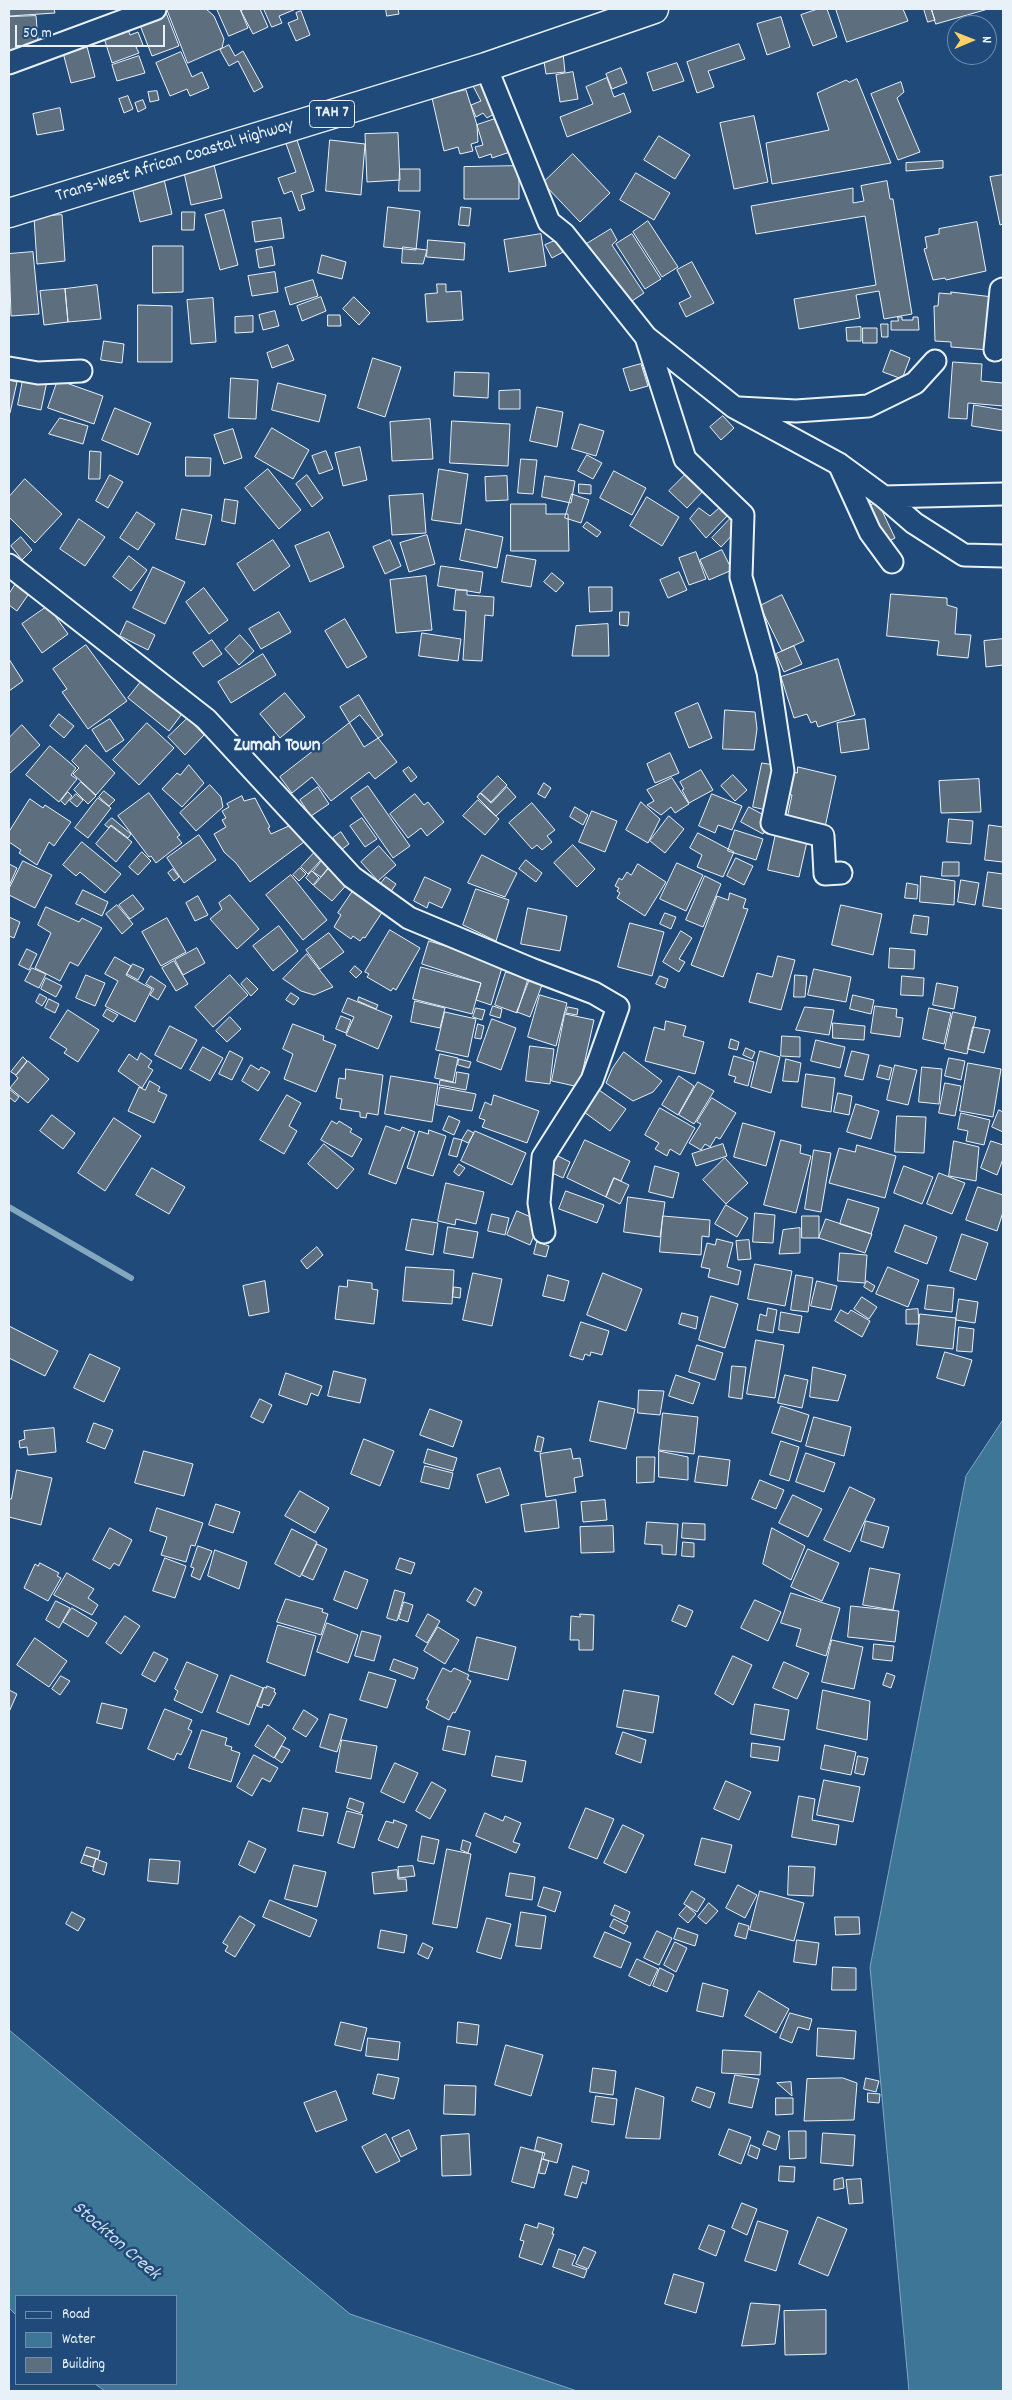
<!DOCTYPE html>
<html>
<head>
<meta charset="utf-8">
<style>
  body { margin:0 }
  #map { position:relative; width:1012px; height:2400px; overflow:hidden; background:#1f4a7a; font-family:Dekko,sans-serif }
  canvas { display:block }
  .frame { position:absolute; inset:0; border:10px solid #e8f1f8; pointer-events:none }
  .legend { position:absolute; left:15px; top:2295px; width:162px; height:90px; box-sizing:border-box; background:#1f4a7a; border:1px solid #6f8dac; margin:0; padding:6px 9px; list-style:none; font-size:15px; color:#e8f1f8 }
  .legend li { display:flex; align-items:center; gap:10px; height:25px }
  .legend b { width:25px; border:1px solid #6f8dac }
  .north { position:absolute; left:947px; top:15px; width:50px; height:50px; box-sizing:border-box; background:#1f4a7a; border:1px solid #6f8dac; border-radius:50%; rotate:89deg; font-size:14px; font-weight:700; line-height:20px; text-align:center; color:#e8f1f8 }
  .north::after { content:''; display:block; margin:auto; width:18px; height:22px; background:#ffd166; clip-path:polygon(50% 0,100% 100%,50% 72%,0 100%) }
  .scale { position:absolute; left:15px; top:25px; width:150px; height:22px; box-sizing:border-box; border:2px solid #e8f1f8; border-top:0; padding-left:6px; font-size:15px; line-height:18px; white-space:nowrap; color:#e8f1f8; -webkit-text-stroke:4px #1f4a7a; paint-order:stroke }
</style>
</head>
<body>
<div id="map">
<canvas width="1012" height="2400"></canvas>
<div class="frame"></div>
<ul class="legend">
<li><b style="height:6px;background:#1f4a7a"></b>Road</li>
<li><b style="height:14px;background:#3e7698"></b>Water</li>
<li><b style="height:14px;background:#5d6e7e"></b>Building</li>
</ul>
<div class="north">N</div>
<div class="scale">50 m</div>
</div>
<script>
const g = document.querySelector('canvas').getContext('2d');
g.lineJoin = 'round';
function paint(path, color) { g.fillStyle = color; g.fill(path, 'evenodd'); }
function stroke(path, color, width, dash) { g.strokeStyle = color; g.lineWidth = width; g.lineCap = dash ? 'butt' : 'round'; g.setLineDash(dash || []); g.stroke(path); }
function drawText(font, color, halo, rows, align = 'center') {
  g.font = font + ' Dekko,sans-serif'; g.lineWidth = 5; g.setLineDash([]); g.textBaseline = 'middle'; g.strokeStyle = halo; g.fillStyle = color; for (const [text, x, y, turn = 0] of rows) {
    g.save(); g.translate(x, y); g.rotate((+turn || 0) * Math.PI / 180); g.textAlign = isNaN(turn) ? turn : align; if (halo) g.strokeText(text, 0, 0); g.fillText(text, 0, 0); g.restore();
  }
}
const water = new Path2D(`
  M1003,1420v971h-94l-39,-424 96,-491z
  M9,2030l341,284 227,77h-472l-10,-7h81v-88h-160v19l-7,-7z`);
paint(water, '#3e7698');
stroke(water, '#82a7be', 1);
stroke(new Path2D(`
  M9,1207l122,71`), '#82a7be', 6);
const building = new Path2D(`
  M10,9h44l1,4 -45,3z
  M167,9h39l8,7 10,23 -2,9 -34,15z
  M217,9h23l8,19 -19,8z
  M245,9h15l8,18 -15,7 -12,-23z
  M264,9h32l-17,7 3,7 -10,4z
  M386,9h12l1,5 -12,2z
  M818,9h9l10,28 -24,9 -12,-31z
  M836,9h67l5,12 -61,21z
  M924,9h7l4,11 -7,2z
  M932,9h56l-52,15z
  M165,10l14,36 -27,10 -14,-36z
  M301,11l9,24 -14,6 -8,-18 10,-4 -2,-6z
  M36,16l3,35 -30,1v-35z
  M781,17l9,30 -23,8 -10,-31z
  M127,27l3,8 8,-3 5,13 -7,2 3,6 -27,10 -9,-28z
  M85,39l10,38 -24,6 -10,-38z
  M739,44l6,15 -37,12 6,16 -17,6 -10,-31z
  M229,45l6,11 8,-5 20,36 -9,5 -16,-31 -9,5 -9,-16z
  M181,52l11,25 10,-5 7,16 -19,8 -3,-7 -17,7 -14,-33z
  M563,53l2,19 -19,2 -3,-19z
  M139,56l6,17 -28,8 -5,-16z
  M677,63l7,18 -31,10 -6,-18z
  M621,68l6,15 -15,6 -6,-15z
  M573,72l5,27 -18,3 -4,-27z
  M607,78l7,19 10,-4 7,19 -64,25 -7,-20 33,-13 -7,-17z
  M857,79l34,84 -119,21 -6,-41 63,-13 -12,-37 29,-13 3,2z
  M481,81l18,30 -12,7 -4,-5 -7,4 -5,-12 10,-4 -8,-15z
  M901,82l3,10 -7,6 23,54 -22,8 -27,-66z
  M466,90l11,35 1,17 -7,2 2,7 -13,3 -2,-7 -14,4 -12,-53z
  M157,91l2,9 -9,2 -2,-10z
  M128,96l5,13 -9,4 -5,-14z
  M143,100l3,8 -8,4 -3,-9z
  M60,108l4,22 -27,5 -4,-21z
  M754,116l14,66 -34,7 -14,-66z
  M498,118l12,34 -18,6 -1,-4 -12,4 -4,-11 8,-2 -6,-20z
  M294,131l20,60 -13,4 4,14 -6,2 -7,-20 -8,3 -6,-16 18,-6 -13,-37z
  M398,133l2,47 -33,2 -2,-48z
  M659,136l31,19 -15,24 -31,-19z
  M330,140l35,4 -4,51 -35,-4z
  M573,154l37,39 -30,29 -37,-39z
  M213,161l9,37 -31,7 -8,-37z
  M943,161v7l-37,3v-8z
  M519,166v33h-55v-32z
  M400,169h20v22h-21z
  M636,173l34,20 -16,27 -34,-20z
  M163,175l9,39 -32,8 -9,-40z
  M1003,175v49l-3,1 -10,-48z
  M887,181l3,18h3l19,115 -28,5 -5,-28 -23,4 4,23 -61,11 -5,-30 82,-14 -11,-69 -109,18 -5,-28 102,-18v15l11,-2 -3,-15z
  M388,207l32,4 -4,39 -32,-3z
  M461,207l10,1 -2,18 -10,-1z
  M224,210l14,55 -18,5 -15,-55z
  M182,212h13l-1,18h-12z
  M62,215l3,46 -28,3 -3,-47z
  M281,218l3,20 -29,4 -3,-20z
  M648,221l30,46 -16,10 -29,-45z
  M977,222l9,49 -40,9 -1,-2 -12,2 -9,-31 3,-1 -2,-11 14,-3v-5z
  M611,229l6,11 -5,5 32,48 -12,8 -47,-56z
  M541,234l5,32 -37,6 -5,-32z
  M632,234l29,45 -16,10 -29,-45z
  M428,240l37,3 -1,17 -37,-3z
  M557,240l6,12 -11,6 -7,-13z
  M153,246h30v46l-30,1z
  M272,247l3,18 -16,3 -3,-18z
  M403,247l24,3 -4,14 -21,-1z
  M33,252l6,62 -28,2 -2,-62z
  M322,255l24,7 -4,17 -24,-6z
  M692,262l22,41 -28,14 -7,-14 12,-6 -14,-27z
  M275,272l3,20 -26,4 -4,-20z
  M313,280l5,16 -28,9 -5,-17z
  M437,284h9v8l15,-1 2,29 -36,2 -2,-28 12,-1z
  M97,285l4,34 -33,3 -3,-33z
  M65,289l3,33 -24,3 -4,-34z
  M951,292l42,5 -4,53 -38,-3v-5l-16,-1 -1,-35h4l1,-13 12,1z
  M321,297l5,14 -24,10 -5,-15z
  M354,297l16,16 -11,12 -16,-16z
  M213,298l3,44 -25,2 -4,-44z
  M138,305l34,1v56h-34z
  M275,311l4,15 -16,4 -4,-15z
  M328,315h12l1,11h-13z
  M253,316v16l-18,1v-16z
  M898,317h4v3h11v-3h5l1,13h-28v-9h7z
  M881,324h7v13h-6z
  M861,327v14h-14l-1,-13z
  M863,328h14v15h-14z
  M104,341l20,3 -2,19 -21,-3z
  M288,345l6,15 -22,8 -5,-15z
  M891,350l19,8 -8,21 -19,-7z
  M373,358l28,9 -16,50 -27,-9z
  M953,362l29,2 -1,17 22,2v23l-35,-3 -1,16 -18,-1z
  M641,364l7,22 -18,5 -7,-22z
  M455,372l34,1 -1,25 -34,-2z
  M24,375l23,6 -6,29 -23,-5z
  M231,378l27,2 -2,39 -27,-1z
  M9,380l8,2 -7,31 -1,-1z
  M58,380l45,16 -9,28 -46,-16z
  M278,383l48,12 -7,27 -47,-12z
  M520,390v19h-21v-18z
  M974,405l29,5v21l-31,-5z
  M537,407l26,5 -6,35 -27,-6z
  M115,408l36,15 -13,32 -36,-15z
  M723,416l11,12 -13,12 -11,-13z
  M60,418l28,8 -5,18 -34,-10z
  M430,419l3,40 -41,2 -2,-39z
  M452,421l58,3 -2,42 -58,-3z
  M580,424l24,7 -8,25 -24,-7z
  M272,428l37,22 -16,29 -38,-22z
  M233,429l9,29 -18,6 -10,-29z
  M360,447l7,33 -24,6 -8,-33z
  M90,451l11,1 -1,27h-11z
  M326,451l7,18 -14,5 -7,-18z
  M587,455l15,8 -9,16 -15,-8z
  M186,457l25,1 -1,18h-24z
  M521,459l16,1 -4,34 -15,-1z
  M268,469l33,41 -22,19 -34,-41z
  M439,469l29,5 -7,50 -29,-4z
  M614,471l32,17 -14,27 -32,-17z
  M687,473l17,17 -17,18 -18,-17z
  M110,475l13,7 -15,26 -12,-7z
  M307,475l16,23 -11,9 -16,-23z
  M507,476l1,24 -22,1 -1,-24z
  M545,476l30,5 -4,22 -29,-6z
  M25,479l37,35 -27,29 -26,-26v-20z
  M579,484l12,1v9l-12,-1z
  M423,494l3,39 -34,2 -3,-39z
  M572,494l17,6 -8,23 -16,-5z
  M647,497l32,20 -17,29 -32,-20z
  M225,499l13,2 -3,23 -13,-3z
  M878,502l17,36 -8,4 -18,-36z
  M511,504h35v10h22l1,37h-58z
  M699,508l11,8 9,-8 8,8 -21,22 -16,-19z
  M182,509l30,6 -7,30 -29,-6z
  M137,512l18,12 -17,26 -18,-12z
  M79,519l26,18 -20,29 -25,-17z
  M730,519l9,9 -18,19 -9,-9z
  M587,522l14,10 -4,5 -14,-10z
  M466,529l37,8 -6,31 -37,-8z
  M329,532l15,35 -34,15 -15,-36z
  M427,535l8,29 -26,8 -9,-29z
  M21,537l11,13 -10,10 -11,-14z
  M273,540l17,26 -36,25 -17,-27z
  M390,540l11,26 -16,8 -12,-27z
  M722,550l10,20 -23,10 -9,-20z
  M696,552l10,27 -17,6 -10,-27z
  M507,555l29,5 -5,27 -29,-5z
  M129,556l18,14 -16,21 -18,-14z
  M441,566l42,6 -3,21 -42,-7z
  M153,567l32,15 -20,42 -32,-16z
  M679,572l8,18 -19,8 -8,-18z
  M552,573l12,10 -8,9 -12,-10z
  M426,576l6,54 -36,3 -6,-53z
  M15,585l13,10 -11,16 -8,-6v-11z
  M589,587h23v24l-22,1z
  M204,588l24,32 -19,14 -23,-32z
  M456,590h11v5l27,2 -1,19 -8,-1 -3,46 -19,-1 3,-49 -12,-1z
  M891,594l56,4v7l10,3 -2,26 16,1 -3,23 -31,-3 2,-14 -52,-5z
  M782,595l22,46 -22,10 -22,-45z
  M48,606l20,28 -26,19 -20,-29z
  M279,612l12,20 -30,17 -12,-20z
  M620,612h9l-1,14 -8,-1z
  M345,619l22,38 -20,11 -22,-37z
  M127,621l28,14 -7,15 -28,-14z
  M608,624l1,32h-37l4,-30z
  M422,633l39,6 -3,22 -39,-5z
  M240,635l14,16 -15,14 -14,-16z
  M1003,639v26l-17,2 -2,-26z
  M212,640l10,14 -19,13 -10,-14z
  M86,645l41,56 -39,28 -26,-37 5,-3 -14,-20z
  M794,646l8,18 -18,8 -8,-18z
  M263,654l13,21 -45,28 -13,-21z
  M9,659l14,22 -14,10z
  M838,659l17,56 -37,12 -2,-6 -5,2 -4,-9 -13,4 -13,-41z
  M144,678l40,33 -15,20 -41,-33z
  M285,693l20,24 -25,21 -20,-24z
  M359,695l24,40 -19,12 -24,-40z
  M698,703l14,35 -23,10 -14,-35z
  M725,710l30,2 2,17 -3,21 -31,-1z
  M59,714l15,12 -10,12 -14,-12z
  M360,715l37,47 -22,17 -6,-7 -38,29 -19,-24 -20,16 -12,-16z
  M188,718l16,17 -19,20 -17,-18z
  M110,719l14,21 -18,12 -14,-22z
  M865,719l4,30 -28,4 -4,-30z
  M147,723l27,25 -35,37 -26,-25z
  M22,725l18,20 -31,29v-36z
  M86,745l29,28 -19,22 -23,-21 6,-6 -7,-7z
  M50,746l26,22 -5,7 6,4 -18,23 -33,-27z
  M670,753l9,20 -24,10 -8,-19z
  M762,763l18,3 -9,45 -18,-4z
  M189,765l15,18 -22,24 -20,-18 15,-16 3,2z
  M409,767l8,10 -6,5 -8,-11z
  M798,767l38,9 -12,56 -38,-9 6,-28 -9,-2 4,-22 10,2z
  M701,770l12,20 -24,13 -7,-13 2,-1 -4,-7z
  M733,775l14,15 -12,11 -14,-15z
  M498,776l9,9 -16,17 -10,-9z
  M672,778l17,26 -14,9 -4,-6 -10,8 -14,-10 7,-4 -7,-11z
  M979,779l2,33 -40,1 -2,-32z
  M81,782l15,14 -8,8 -14,-14z
  M544,783l7,5 -6,10 -7,-4z
  M210,785l11,12 2,10 -27,24 -16,-18z
  M368,786l42,60 -17,12 -42,-60z
  M318,787l11,17 -18,12 -11,-16z
  M507,787l9,10 -20,19 -19,-19 3,-4 11,10z
  M104,791l11,9 -6,6 -10,-9z
  M68,792l4,4 -7,9 -4,-4z
  M149,793l31,42 -3,2 5,6 -26,20 -5,-7 -2,1 -31,-41z
  M76,794l7,6 -6,7 -7,-6z
  M415,794l9,11 4,-3 16,20 -17,14 -6,-8 -13,10 -18,-24z
  M712,794l30,12 -10,24 -14,-5 -3,8 -16,-7z
  M242,796l2,5 11,-3 15,29 -2,1 3,6 20,-9 13,17 -54,40 -14,-19 -12,-11 -10,-18 12,-7 -4,-7 4,-2 -4,-7 7,-4 -2,-3z
  M98,798l13,10 -23,30 -13,-10z
  M30,799l13,9 2,-3 26,17 -17,24 -5,-4 -12,23 -18,-12 2,-3 -12,-8v-10z
  M478,800l21,19 -14,16 -22,-19z
  M641,802l19,17 -12,24 -22,-13z
  M532,803l23,27 -8,6 5,6 -10,8 -5,-5 -5,4 -23,-26z
  M575,807l13,8 -5,10 -13,-8z
  M749,807l22,12 -8,15 -22,-12z
  M592,811l25,10 -12,31 -26,-10z
  M669,816l15,13 -19,24 -15,-12z
  M112,818l19,16 -3,4 -17,-13 -2,3 -4,-3z
  M362,818l15,21 -12,8 -15,-21z
  M949,819l24,2 -2,23 -24,-2z
  M989,825l14,2v35l-18,-2z
  M111,826l21,16 -16,20 -20,-18z
  M777,829l31,8 -9,40 -31,-7z
  M735,830l28,9 -7,21 -28,-9z
  M341,832l8,12 -8,6 -8,-12z
  M698,833l36,19 -11,25 -26,-10 5,-12 -12,-7z
  M199,835l17,25 -32,23 -17,-25z
  M82,842l39,32 -16,19 -25,-21 -4,4 -13,-11z
  M573,845l22,24 -18,18 -23,-24z
  M379,846l17,19 -18,16 -17,-19z
  M142,852l9,9 -13,14 -9,-8z
  M314,853l7,7 -13,14 -7,-7z
  M482,855l35,18 -12,24 -37,-14z
  M324,858l7,6 -10,13 -8,-5z
  M736,858l17,8 -9,19 -17,-9z
  M526,860l16,13 -6,9 -17,-13z
  M23,861l29,14 -17,33 -26,-13v-6z
  M943,862h16v14h-17z
  M677,863l26,12 -17,36 -26,-12z
  M9,864l8,4 -8,18z
  M638,864l28,18 -21,34 -28,-18 3,-5 -3,-2 2,-3 -4,-2 4,-8 3,2 5,-8 4,3z
  M332,865l18,16 -18,20 -18,-15z
  M300,868l6,6 -7,7 -6,-6z
  M173,869l6,8 -5,4 -6,-8z
  M312,871l7,7 -6,7 -7,-7z
  M988,872l15,2v35l-20,-3z
  M291,875l36,45 -24,20 -37,-45z
  M705,876l16,8 -18,43 -17,-7z
  M921,876l34,5 -1,24 -34,-3z
  M386,877l10,7 -6,9 -11,-7z
  M425,877l26,12 -9,19 -13,-6 -2,6 -13,-7z
  M961,880l18,3 -4,22 -17,-3z
  M907,883l11,2 -1,14 -12,-1z
  M355,888l30,20 -20,30 -2,-1 -3,4 -7,-5 -2,3 -17,-12 7,-12 -3,-2z
  M476,889l33,11 -13,41 -33,-16z
  M83,890l25,12 -6,14 -26,-12z
  M730,893l16,6 -3,9 5,1 -25,68 -32,-12 26,-69 11,4z
  M133,895l11,14 -14,10 -11,-14z
  M230,895l29,34 -22,20 -27,-30 12,-10 -3,-6z
  M198,896l10,19 -13,6 -9,-18z
  M117,905l16,19 -11,10 -16,-20z
  M841,905l41,9 -9,41 -41,-10z
  M46,907l33,15 3,-4 20,10 -24,38 -8,-4 -10,19 -25,-13 16,-35 -13,-8z
  M528,908l39,8 -7,35 -39,-7z
  M665,913l11,4 -5,12 -11,-5z
  M914,915l15,2 -2,18 -16,-2z
  M9,917l11,5 -6,16 -5,-2z
  M167,918l19,34 -25,14 -19,-34z
  M630,923l34,9 -12,44 -34,-9z
  M279,926l19,25 -25,20 -20,-25z
  M390,930l30,18 -24,42 -3,-2 -2,3 -24,-14 2,-3 -4,-2z
  M681,931l11,7 -13,21 6,3 -6,10 -16,-10z
  M329,933l15,19 -24,17 -14,-19z
  M429,941l74,23 -12,41 -15,-5 5,-17 -59,-19z
  M197,948l8,15 -22,12 -8,-15z
  M890,948l25,2 -1,19 -25,-1z
  M27,949l10,5 -8,16 -10,-5z
  M307,954l26,33 -19,8 -13,-4 -18,-12z
  M778,956l17,4 -14,50 -32,-8 8,-29 15,4z
  M115,957l16,9 -5,9 26,14 -17,33 -30,-16 13,-25 -13,-7z
  M174,961l14,23 -12,7 -14,-23z
  M133,964l11,5 -6,11 -11,-6z
  M355,966l7,6 -6,6 -6,-6z
  M421,967l60,16 -9,31 -59,-15z
  M32,968l14,6 -7,14 -14,-7z
  M814,969l37,8 -5,25 -38,-7z
  M506,972l22,7 -11,34 -22,-8z
  M86,975l19,8 -10,23 -19,-8z
  M230,975l18,20 -35,32 -18,-20z
  M795,975l12,1 -2,21h-11z
  M151,976l15,10 -8,14 -8,-5 4,-6 -8,-5z
  M660,976l8,3 -3,9 -9,-4z
  M902,976l22,2 -1,18 -22,-1z
  M46,978l16,8 -6,11 -15,-8z
  M247,978l11,11 -7,7 -10,-12z
  M530,979l12,6 -12,32 -13,-5z
  M937,983l21,4 -4,22 -21,-4z
  M291,993l8,5 -5,7 -8,-5z
  M40,994l7,4 -5,8 -6,-4z
  M540,995l27,8 -11,43 -28,-9z
  M853,995l21,5 -3,14 -21,-5z
  M359,997l19,8 -2,4 -18,-8z
  M348,998l44,18 -14,33 -32,-14 8,-18 -12,-5z
  M49,999l10,5 -4,9 -10,-5z
  M415,1001l30,7 -5,20 -29,-6z
  M493,1006l9,3 -2,9 -10,-3z
  M875,1006l22,3 -1,8 7,1 -3,19 -29,-4z
  M568,1007l10,2 -1,6 -11,-2z
  M805,1007l29,3 -5,25 -33,-5z
  M476,1008l9,2 -3,10 -9,-3z
  M929,1008l22,5 -7,31 -21,-5z
  M107,1009l11,6 -5,7 -10,-6z
  M68,1010l31,20 -21,32 -14,-9 3,-4 -17,-11z
  M445,1012l31,7 -8,38 -32,-7z
  M953,1012l23,5 -9,37 -22,-5z
  M565,1014l29,6 -15,67 -27,-6z
  M341,1016l10,4 -5,13 -10,-4z
  M230,1017l11,12 -14,13 -11,-11z
  M492,1019l24,9 -15,42 -24,-9z
  M666,1021l20,5 -3,10 21,6 -9,32 -50,-13 9,-34 10,3z
  M833,1023l32,3 -1,14 -31,-2z
  M293,1024l31,12 -1,4 13,5 -20,47 -32,-13 9,-25 -10,-5z
  M478,1024l6,2 -3,13 -6,-1z
  M170,1026l27,14 -16,29 -26,-14z
  M973,1027l17,3 -6,23 -16,-4z
  M782,1036l18,1v20l-19,-1z
  M731,1039l8,3 -2,8 -8,-2z
  M816,1040l29,7 -5,21 -29,-7z
  M530,1046l24,3 -4,35 -24,-3z
  M203,1047l20,11 -13,23 -20,-11z
  M746,1048l9,4 -3,7 -9,-4z
  M230,1051l13,7 -11,22 -13,-6z
  M760,1051l20,6 -9,36 -20,-6z
  M852,1051l17,4 -6,25 -18,-4z
  M624,1052l38,29 -9,11 -20,9 -27,-18 6,-14z
  M141,1053l11,8 -4,6 5,3 -11,18 -24,-17 11,-17 8,6z
  M440,1054l18,4 -5,24 -18,-4z
  M734,1056l20,6 -6,24 -14,-4 2,-5 -7,-2z
  M23,1057l4,4 -11,14 -5,-3z
  M949,1058l16,3 -4,19 -16,-4z
  M459,1059l12,3 -2,6 -11,-3z
  M786,1059l15,4 -3,19 -15,-1z
  M28,1061l21,18 -21,24 -18,-15 8,-10 -2,-2z
  M968,1063l33,6 -8,48 -33,-6z
  M251,1065l8,5 2,-3 9,5 -12,19 -16,-10z
  M880,1065l12,3 -3,12 -12,-3z
  M895,1065l22,5 -9,35 -21,-5z
  M922,1067l20,2 -3,35 -20,-2z
  M346,1069l37,6 -5,40 -11,-2 -1,5 -6,-1v-5l-20,-3 2,-10 -6,-1 3,-20 6,1z
  M457,1072l12,2 -3,16 -27,-5 1,-5 15,3z
  M806,1074l29,4 -4,34 -29,-5z
  M391,1076l47,8 -6,38 -47,-8z
  M679,1076l15,10 -16,29 -16,-10z
  M150,1081l10,6 -2,4 9,4 -13,28 -26,-12 11,-24 6,3z
  M698,1082l16,9 -20,33 -15,-9z
  M945,1083l16,3 -6,30 -16,-3z
  M440,1087l36,7 -4,17 -35,-6z
  M9,1089l10,8 -4,5 -6,-5z
  M599,1090l27,19 -16,22 -26,-19z
  M838,1093l14,3 -3,19 -15,-3z
  M287,1095l14,8 -12,23 8,5 -13,23 -24,-14z
  M494,1095l45,16 -12,32 -45,-16 3,-7 -6,-2 6,-16 6,3z
  M712,1098l24,15 -16,26 -4,-2 -6,10 -5,-3 -4,6 -12,-7 12,-19 -4,-2z
  M856,1104l23,7 -8,28 -24,-7z
  M660,1108l35,20 -15,27 -10,-6 -3,7 -12,-7 4,-6 -14,-8z
  M999,1110l4,2v20l-11,-5z
  M961,1113l29,7 -6,25 -18,-4 2,-10 -10,-2z
  M52,1115l23,18 -12,16 -23,-18z
  M449,1116l11,5 -6,14 -11,-5z
  M897,1116l29,1 -2,36 -29,-1z
  M114,1118l27,18 -36,55 -27,-18z
  M332,1121l5,3 2,-3 13,8 -2,3 12,7 -10,18 -31,-17z
  M743,1123l32,9 -9,34 -32,-9z
  M386,1126l14,5 2,-4 13,5 -19,52 -27,-10z
  M429,1130l17,6 -13,40 -26,-8 12,-37 9,3z
  M468,1130l6,3 -6,10 -6,-3z
  M475,1131l51,22 -14,32 -51,-24z
  M454,1138l8,2 -5,17 -8,-2z
  M585,1140l45,21 -9,20 -7,-3 -8,19 -39,-19z
  M781,1140l20,5 -1,8 11,3 -15,57 -32,-8z
  M954,1141l25,6 -3,34 -27,-5z
  M991,1141l12,4v14l-6,16 -16,-7z
  M324,1144l30,25 -17,20 -29,-25z
  M723,1144l4,12 -31,10 -4,-12z
  M857,1145l39,11 -11,42 -56,-15 10,-35 16,4z
  M814,1150l17,3 -10,59 -16,-3z
  M558,1156l12,6 -7,16 -13,-6z
  M725,1158l23,25 -22,21 -23,-24z
  M459,1164l6,4 -6,8 -5,-4z
  M655,1166l24,7 -6,25 -24,-6z
  M904,1166l29,11 -11,27 -28,-11z
  M152,1168l33,19 -16,27 -33,-19z
  M939,1173l26,10 -13,31 -25,-10z
  M614,1178l15,7 -9,19 -14,-7z
  M446,1183l38,9 -8,32 -20,-5 -1,6 -17,-4z
  M978,1187l25,8v17l-6,19 -31,-11z
  M566,1191l38,14 -7,18 -38,-14z
  M628,1197l37,5 -5,35 -36,-5z
  M848,1199l31,9 -8,26 -31,-10z
  M726,1205l22,13 -11,19 -22,-13z
  M517,1211l23,10 -10,24 -23,-10z
  M755,1213l20,2 -2,28 -20,-1z
  M492,1214l17,4 -4,17 -17,-4z
  M663,1216l47,4 -1,17 -7,-1 -1,19 -41,-3z
  M802,1216h17v22h-17z
  M412,1219l26,4 -5,32 -27,-5z
  M826,1219l46,15 -7,19 -46,-15z
  M905,1225l32,12 -10,27 -32,-12z
  M448,1227l30,5 -5,26 -29,-5z
  M800,1228v25l-21,1 4,-24z
  M962,1234l26,9 -12,37 -26,-9z
  M717,1239l16,4 -6,24 14,4 -3,14 -30,-8 2,-8 -9,-2 6,-24 8,2z
  M749,1240l2,19 -13,1 -2,-19z
  M537,1242l12,4 -3,11 -12,-3z
  M317,1247l6,8 -16,14 -6,-8z
  M840,1253l27,2 -2,28 -27,-2z
  M755,1264l37,7 -7,35 -37,-7z
  M406,1267l48,3 -2,34 -49,-3z
  M888,1267l31,13 -11,27 -32,-13z
  M473,1273l29,6 -10,47 -29,-6z
  M603,1273l39,16 -16,42 -39,-16z
  M548,1275l21,6 -5,20 -21,-5z
  M796,1275l17,3 -5,34 -17,-2z
  M348,1280l24,3v6l6,1 -4,34 -39,-5 4,-33 8,1z
  M265,1281l4,31 -20,4 -6,-30z
  M817,1281l20,5 -6,24 -20,-4z
  M867,1281l8,5 -3,6 -8,-5z
  M928,1285l26,3 -2,24 -27,-3z
  M454,1287l7,1 -1,10 -7,-1z
  M711,1296l27,8 -13,44 -26,-8z
  M862,1297l15,10 -8,12 -15,-10z
  M959,1299l19,3 -3,21 -19,-3z
  M768,1308l9,2 -4,23 -16,-3 3,-16 6,2z
  M918,1309l1,15h-13v-14z
  M841,1310l7,4 3,-4 19,11 -8,16 -27,-16z
  M781,1312l21,4 -3,17 -20,-3z
  M682,1313l16,4 -2,12 -17,-5z
  M920,1314l36,4 -3,31 -36,-4z
  M581,1322l28,9 -7,24 -11,-3 -1,4 -5,-2 -2,6 -13,-4z
  M9,1326l49,25 -13,25 -36,-18z
  M959,1327l15,2 -2,23 -15,-1z
  M756,1340l28,5 -9,53 -28,-4z
  M697,1345l26,8 -8,27 -26,-8z
  M945,1352l27,8 -8,26 -27,-8z
  M90,1354l30,14 -16,34 -30,-14z
  M732,1366l14,1 -4,32 -13,-2z
  M813,1367l33,8 -8,26 -28,-4z
  M334,1371l32,8 -6,24 -32,-7z
  M286,1373l36,13 -4,10 -7,-3 -4,12 -28,-10z
  M676,1375l24,8 -7,21 -24,-8z
  M785,1375l23,5 -6,28 -24,-5z
  M639,1390l25,1 -4,24 -22,-2z
  M260,1399l12,6 -9,18 -12,-6z
  M599,1401l36,8 -9,40 -36,-8z
  M781,1406l28,9 -8,27 -29,-9z
  M430,1409l32,12 -9,26 -33,-12z
  M663,1413l35,4 -4,37 -35,-4z
  M814,1417l37,10 -7,29 -38,-10z
  M94,1423l19,7 -8,19 -18,-7z
  M54,1428l2,24 -28,3 -1,-8 -7,1 -1,-7 6,-2 -1,-8z
  M538,1436l6,2 -3,14 -6,-1z
  M364,1439l30,12 -14,35 -29,-12z
  M781,1441l18,6 -10,34 -19,-6z
  M428,1449l29,9 -4,13 -29,-8z
  M571,1449l2,10 7,-1 3,18 -9,2 2,14 -30,5 -6,-43z
  M144,1451l49,13 -9,32 -49,-13z
  M659,1451l29,6v23l-29,-3z
  M806,1453l29,10 -11,29 -28,-10z
  M699,1456l31,4 -3,26 -32,-4z
  M637,1457h18l-1,25 -17,1z
  M425,1466l28,7 -4,16 -28,-7z
  M500,1468l9,27 -23,8 -9,-28z
  M17,1470l35,8 -11,47 -32,-8v-18h2z
  M760,1480l24,10 -8,19 -24,-10z
  M850,1487l25,12 -25,53 -26,-12z
  M300,1491l29,17 -14,25 -30,-17z
  M793,1495l29,14 -14,28 -29,-14z
  M556,1500l3,28 -34,4 -4,-27z
  M605,1500l2,20 -24,2 -2,-20z
  M216,1504l24,8 -7,21 -24,-8z
  M157,1508l46,15 -8,23 -4,-1 -5,17 -25,-7 6,-18 -17,-6z
  M866,1521l23,6 -6,21 -22,-7z
  M647,1522l31,2 -2,31 -14,-1v-9l-17,-1z
  M683,1523l22,1v16l-23,-2z
  M613,1526l1,26 -33,1 -1,-26z
  M110,1528l22,12 -13,26 -5,-3 -4,6 -17,-9z
  M772,1528l33,18 -14,34 -28,-16z
  M292,1529l25,13 -17,35 -25,-13z
  M683,1542l11,1v14l-12,-1z
  M317,1544l10,5 -14,31 -11,-5z
  M198,1546l14,5 -12,29 -9,-4 3,-8 -3,-1z
  M808,1549l31,14 -17,38 -31,-14z
  M215,1550l32,12 -8,27 -31,-13z
  M165,1558l21,8 -11,32 -22,-7z
  M400,1558l15,5 -4,11 -15,-5z
  M40,1563l19,10 -2,3 4,2 -13,23 -24,-13 11,-24 3,2z
  M870,1568l30,6 -7,36 -30,-5z
  M345,1571l23,9 -11,29 -23,-9z
  M67,1573l27,16 -6,9 10,7 -6,10 -38,-20z
  M475,1588l7,4 -7,14 -8,-5z
  M395,1590l10,3 -8,28 -10,-3z
  M791,1593l49,15 -14,48 -30,-10 5,-17 -20,-6z
  M286,1599l37,10 -1,3 6,2 -7,21 -44,-13z
  M755,1600l26,12 -13,29 -27,-13z
  M56,1601l14,7 -11,20 -13,-8z
  M404,1602l9,3 -5,17 -9,-3z
  M679,1605l14,6 -7,16 -14,-6z
  M851,1606l48,5 -4,31 -47,-5z
  M72,1608l25,15 -9,14 -25,-15z
  M428,1614l12,7 -13,22 -11,-7z
  M580,1614l14,1 -1,35h-14v-10h-9l1,-24 9,1z
  M125,1616l15,10 -19,28 -15,-11z
  M327,1623l31,12 -10,28 -31,-11z
  M278,1625l38,11 -11,40 -38,-14z
  M438,1627l21,13 -14,24 -21,-13z
  M362,1631l19,5 -7,25 -19,-5z
  M477,1637l39,10 -8,33 -39,-9z
  M35,1638l32,23 -18,26 -32,-22z
  M832,1640l31,7 -9,42 -32,-7z
  M874,1644l20,2 -2,15 -19,-2z
  M154,1652l14,7 -13,23 -13,-7z
  M733,1656l19,9 -19,40 -18,-11z
  M394,1659l24,9 -4,11 -24,-9z
  M187,1662l31,13 -16,38 -28,-13 4,-9 -3,-2z
  M784,1662l25,11 -12,26 -24,-11z
  M443,1668l8,4 3,-4 15,7 -2,4 4,2 -16,32 -2,-1 -4,8 -23,-12 3,-7 -2,-1z
  M369,1672l27,8 -9,28 -27,-8z
  M887,1673l8,3 -4,12 -8,-3z
  M231,1675l32,13 -14,37 -32,-13z
  M61,1676l9,5 -10,14 -8,-6z
  M267,1686l8,3 -1,3 2,1 -7,13 -6,-2 -1,4 -5,-2 7,-19 2,1z
  M9,1690l8,4 -8,18z
  M624,1690l35,6 -6,37 -36,-6z
  M823,1690l47,11 -3,39 -50,-11z
  M102,1703l25,6 -5,20 -25,-6z
  M755,1704l34,6 -5,30 -33,-6z
  M165,1709l27,11 -4,9 4,2 -11,24 -4,-2 -3,7 -26,-11z
  M304,1710l14,9 -12,18 -13,-8z
  M330,1714l17,5 -10,33 -17,-5z
  M268,1725l18,13 -12,20 -19,-12z
  M448,1726l22,5 -5,24 -22,-5z
  M202,1730l25,8 -2,7 7,2 -1,3 9,3 -9,29 -42,-14z
  M623,1732l23,8 -5,23 -25,-9z
  M342,1740l35,6 -6,33 -35,-7z
  M752,1743l28,4 -2,14 -27,-4z
  M825,1745l31,7 -5,23 -30,-6z
  M282,1746l8,4 -8,13 -7,-5z
  M254,1755l24,13 -8,14 -8,-4 -10,18 -15,-9z
  M496,1756l30,5 -4,21 -30,-6z
  M858,1756l10,2 -4,17 -9,-2z
  M395,1763l23,10 -14,30 -23,-11z
  M824,1780l36,7 -7,35 -36,-7z
  M726,1781l25,11 -12,28 -25,-11z
  M432,1782l14,8 -16,29 -14,-8z
  M799,1796l16,3 -3,21 27,5 -3,20 -44,-8z
  M350,1798l14,5 -3,10 -14,-5z
  M303,1808l25,5 -5,23 -25,-5z
  M586,1808l28,11 -17,40 -28,-11z
  M347,1811l16,4 -9,33 -16,-5z
  M485,1813l18,8 2,-5 16,7 -8,19 7,2 -4,9 -40,-17z
  M394,1820l13,5 -9,23 -20,-8 8,-19 7,2z
  M623,1825l21,10 -18,38 -22,-10z
  M422,1836l17,4 -5,24 -16,-3z
  M702,1838l30,7 -7,28 -30,-8z
  M463,1840l8,3 -3,10 -7,-3z
  M249,1841l17,8 -11,24 -16,-8z
  M87,1847l13,4 -2,8 -14,-4z
  M447,1849l24,5 -14,74 -24,-4z
  M84,1855l12,4 -3,8 -12,-4z
  M96,1859l11,4 -3,12 -11,-4z
  M150,1859l30,2 -2,23 -30,-3z
  M294,1865l32,7 -9,35 -32,-8z
  M413,1866l2,10 -16,2 -1,-11z
  M789,1866l26,1 -2,29 -25,-1z
  M397,1870l1,9h8l1,12 -33,3 -2,-21z
  M510,1873l25,4 -3,23 -26,-4z
  M738,1885l19,10 -12,23 -19,-10z
  M544,1887l17,5 -6,20 -17,-6z
  M692,1891l13,8 -8,13 -13,-8z
  M760,1891l44,12 -10,38 -44,-11z
  M270,1900l47,20 -7,17 -47,-20z
  M709,1903l9,8 -12,13 -8,-7z
  M615,1905l15,7 -4,10 -15,-7z
  M687,1906l9,8 -8,9 -9,-8z
  M72,1912l13,7 -7,12 -12,-7z
  M521,1912l25,4 -5,33 -25,-3z
  M240,1916l15,9 -20,32 -10,-6 3,-5 -5,-3z
  M835,1917h24l1,17 -24,1z
  M487,1918l24,6 -10,35 -24,-7z
  M614,1919l14,7 -4,8 -14,-7z
  M739,1923l10,3 -3,13 -11,-3z
  M678,1928l20,7 -3,11 -21,-7z
  M381,1930l26,5 -3,18 -26,-5z
  M657,1931l15,7 -13,27 -15,-7z
  M605,1932l26,11 -10,25 -27,-11z
  M797,1940l22,3 -3,22 -22,-3z
  M675,1942l12,6 -11,24 -12,-7z
  M423,1943l10,5 -5,11 -10,-5z
  M637,1959l21,10 -8,17 -21,-10z
  M833,1967l23,1v22h-24z
  M660,1968l14,7 -7,17 -14,-6z
  M703,1983l25,7 -5,27 -26,-6z
  M759,1991l30,18 -13,24 -31,-17z
  M790,2013l22,6 -3,11 -11,-3 -6,16 -12,-5z
  M341,2022l26,6 -6,23 -26,-6z
  M458,2022l21,3 -2,20 -20,-2z
  M818,2028l38,3 -2,28 -37,-3z
  M368,2038l32,4 -2,18 -32,-4z
  M506,2045l37,10 -12,41 -36,-11z
  M723,2050l38,2 -1,23 -38,-2z
  M593,2068l23,3 -3,24 -23,-3z
  M378,2074l21,4 -5,21 -21,-5z
  M735,2075l24,4 -7,29 -23,-5z
  M843,2078l14,5 -3,37 -50,1 3,-42z
  M866,2078l13,3 -3,11 -12,-3z
  M791,2082l1,14 -15,-13z
  M445,2085l31,1 -1,29 -31,-1z
  M697,2087l18,6 -5,15 -18,-7z
  M636,2088l28,9 -4,42 -34,-1z
  M336,2091l11,29 -31,12 -12,-29z
  M868,2093l12,1 -1,9 -11,-1z
  M596,2096l21,3 -3,26 -22,-3z
  M776,2098h17v16l-17,1z
  M729,2129l22,8 -10,27 -22,-9z
  M409,2130l8,19 -16,8 -9,-19z
  M768,2131l12,5 -4,14 -13,-5z
  M789,2131h17v27l-16,1z
  M823,2133l32,2 -2,31 -32,-3z
  M386,2134l14,27 -24,12 -14,-26z
  M469,2134l2,41 -29,1 -1,-40z
  M538,2137l24,7 -5,19 -14,-4 2,-6 -10,-3z
  M751,2145l9,4 -3,10 -9,-4z
  M521,2147l22,6 -9,35 -22,-6z
  M542,2159l7,2 -4,13 -6,-1z
  M573,2166l16,5 -3,13 -4,-2 -5,16 -12,-3z
  M780,2166l15,1 -1,15 -15,-1z
  M843,2178l1,10 -10,2v-10z
  M861,2179l2,24 -14,1 -3,-24z
  M742,2203l15,6 -10,26 -15,-7z
  M818,2217l29,12 -19,47 -29,-12z
  M758,2221l30,10 -12,40 -31,-10z
  M539,2223l15,5 -2,6h2l-12,31 -23,-8 5,-16 -4,-1 5,-16 12,4z
  M709,2225l16,6 -9,25 -17,-7z
  M584,2247l12,5 -8,17 -12,-5z
  M559,2249l17,6 -4,10 15,5 -3,8 -31,-11z
  M674,2274l30,9 -8,30 -31,-9z
  M751,2303l29,2 -5,39 -33,2z
  M826,2310v44l-41,1 -1,-44z`);
paint(building, '#5d6e7e');
stroke(building, '#e8f1f8', 1);
const minor = new Path2D(`
  M9,63l146,-54
  M486,67l63,155 15,12 82,103 88,70 105,57 45,33 119,-3
  M646,337l39,122 58,56 -2,62 27,95 15,99 -11,52 51,13 2,38 16,-1
  M995,350l6,-60 2,-1
  M9,368l29,5 43,-2
  M739,408l57,3 72,-5 47,-23 20,-22
  M839,464l31,68 22,30
  M884,497l30,26 50,32 39,1
  M9,565l197,154 146,158 57,41 122,51 63,24 24,14 -26,73 -49,77 -4,46 5,29`);
const trunk = new Path2D(`
  M9,213l477,-146 168,-58`);
stroke(minor, '#e8f1f8', 25);
stroke(trunk, '#e8f1f8', 31);
stroke(minor, '#1f4a7a', 21);
stroke(trunk, '#1f4a7a', 28);
for (const [x, y, w] of [
  [332,114,45]
]) { const box = new Path2D(); box.roundRect(x - w / 2, y - 13.5, w, 27, 4); g.fillStyle = '#1f4a7a'; g.fill(box); stroke(box, '#e8f1f8', 1); }
drawText('bold 16px', '#e8f1f8', null, [
  ["TAH 7",332,114]
]);
drawText('18px', '#e8f1f8', '#1f4a7a', [
  ["Trans-West African Coastal Highway",175,162,-17]
]);
drawText('bold 19px', '#e8f1f8', '#1f4a7a', [
  ["Zumah Town",277,747]
]);
drawText('italic 19px', '#cedfea', '#1f4a7a', [
  ["Stockton Creek",115,2242,41]
]);
</script>
</body>
</html>
